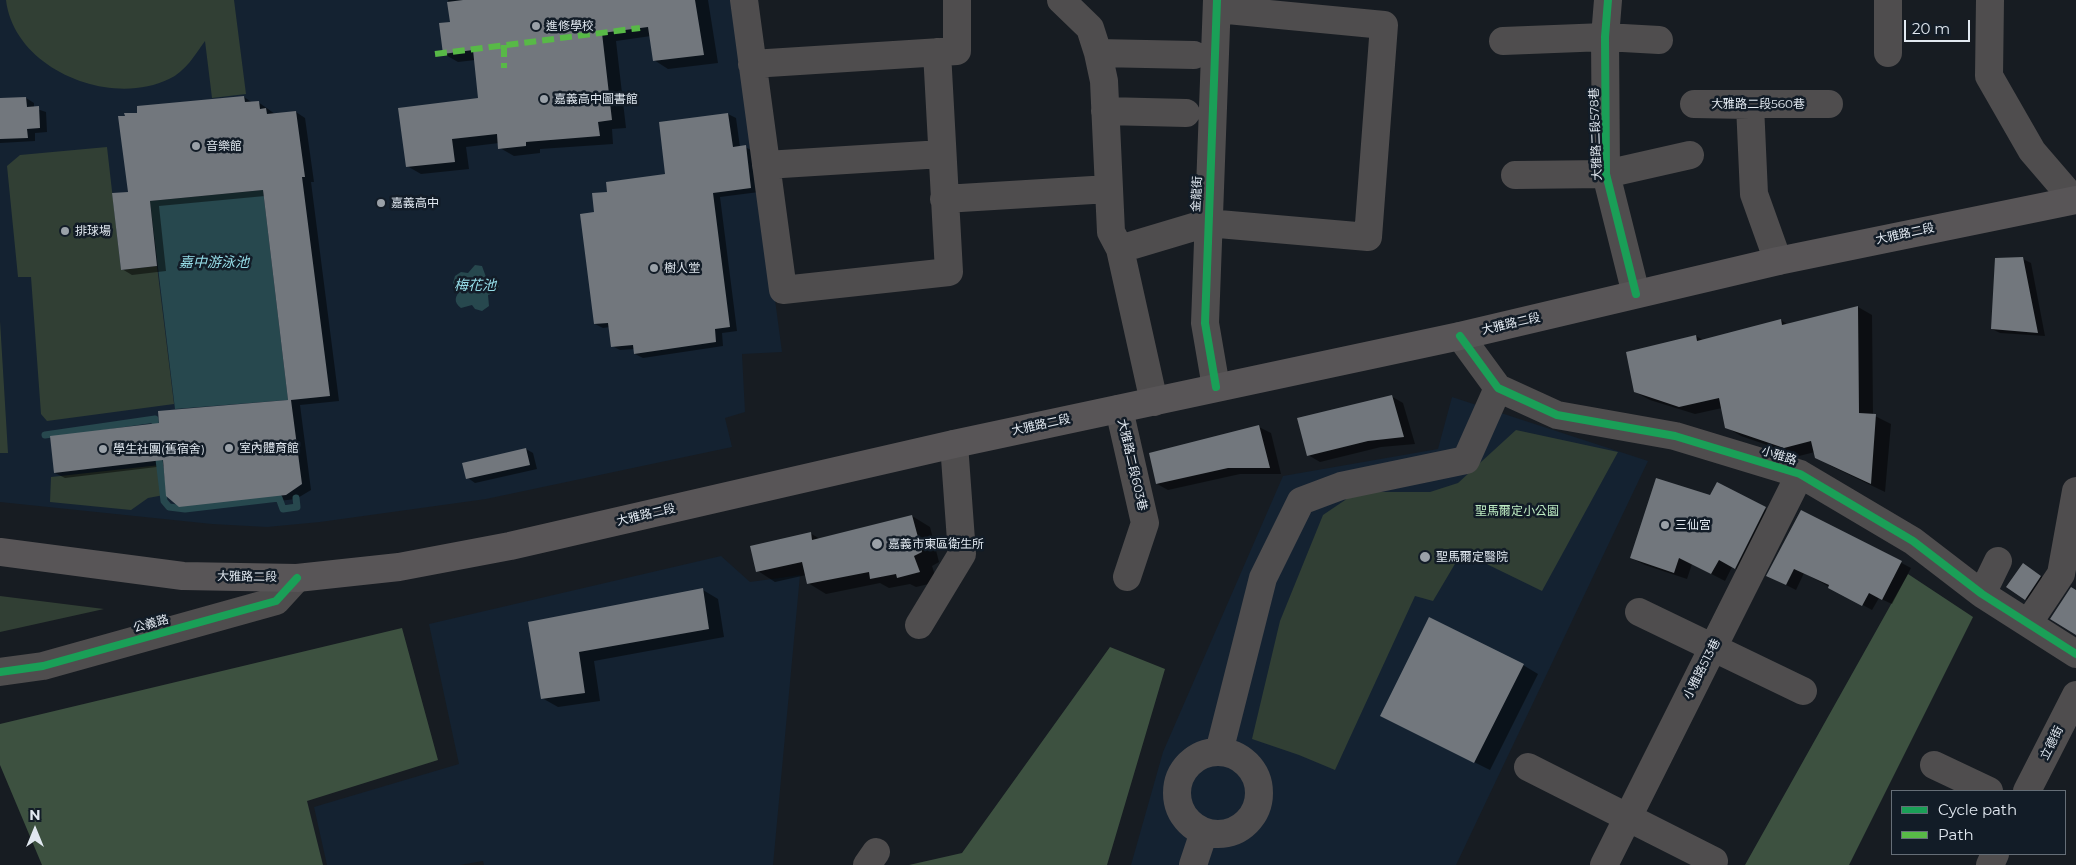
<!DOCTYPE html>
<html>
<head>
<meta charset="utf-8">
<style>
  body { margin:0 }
  #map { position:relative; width:2076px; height:865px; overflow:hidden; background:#171c22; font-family:Montserrat,sans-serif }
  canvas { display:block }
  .legend { position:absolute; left:1891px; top:790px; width:175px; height:65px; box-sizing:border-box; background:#121c27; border:1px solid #656e77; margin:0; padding:6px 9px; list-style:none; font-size:15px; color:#e1e8f0 }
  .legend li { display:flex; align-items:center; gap:10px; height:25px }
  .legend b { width:25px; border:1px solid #656e77 }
  .north { position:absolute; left:10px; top:805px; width:50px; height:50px; -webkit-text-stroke:4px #121c27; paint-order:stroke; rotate:0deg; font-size:14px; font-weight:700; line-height:20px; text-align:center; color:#e1e8f0 }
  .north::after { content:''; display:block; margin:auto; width:18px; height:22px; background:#e1e8f0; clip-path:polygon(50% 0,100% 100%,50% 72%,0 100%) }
  .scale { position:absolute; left:1904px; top:20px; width:66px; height:22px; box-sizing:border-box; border:2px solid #e1e8f0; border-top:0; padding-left:6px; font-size:15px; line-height:18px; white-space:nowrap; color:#e1e8f0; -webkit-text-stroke:4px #121c27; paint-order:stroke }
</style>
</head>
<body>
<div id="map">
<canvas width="2076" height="865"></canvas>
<ul class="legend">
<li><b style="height:6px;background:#1a9f57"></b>Cycle path</li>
<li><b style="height:6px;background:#58b947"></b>Path</li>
</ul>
<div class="north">N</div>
<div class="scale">20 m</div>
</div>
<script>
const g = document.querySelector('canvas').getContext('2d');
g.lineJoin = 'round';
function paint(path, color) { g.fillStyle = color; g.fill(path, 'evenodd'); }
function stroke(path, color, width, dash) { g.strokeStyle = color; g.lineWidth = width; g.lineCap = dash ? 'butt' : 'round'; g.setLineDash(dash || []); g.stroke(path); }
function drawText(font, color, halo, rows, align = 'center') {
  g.font = font + ' Montserrat,"Noto Sans TC",sans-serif'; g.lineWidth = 5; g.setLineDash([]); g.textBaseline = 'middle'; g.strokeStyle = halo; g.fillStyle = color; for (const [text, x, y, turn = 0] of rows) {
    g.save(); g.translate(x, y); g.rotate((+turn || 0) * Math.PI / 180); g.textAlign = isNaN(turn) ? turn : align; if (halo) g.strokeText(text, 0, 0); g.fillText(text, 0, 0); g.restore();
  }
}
paint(new Path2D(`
  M0,0h735l47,352 -40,2 3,58 -20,6 7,29 -246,52 -166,23 -53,5 -55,-3 -212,-22z
  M1452,397l196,64 -192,404h-325l32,-113 120,-276 155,-27z
  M721,556l29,26 50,-7 -27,290h-289l-1,-4 -23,4h-133l-13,-58 145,-43 -30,-140z`), '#142231');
paint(new Path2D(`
  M6,0h228l12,94 -34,4 -7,-57c-10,14 -20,31 -36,38 -59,29 -155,-10 -163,-79z
  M107,147l14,123 36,-4 17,138 -127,17 -6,-7 -10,-137h-13l-11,-111 13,-11z
  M0,321l8,132h-8z
  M1516,430l102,22 -76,139 -80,-39 -29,49 -18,-5 -80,174 -36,-15 -47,-16 28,-118 43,-106 34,-23h73l28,-9z
  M160,465l4,30 -16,3 -17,12 -81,-8 1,-25z
  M0,596l104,13 -104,23z`), '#313f34');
paint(new Path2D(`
  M1908,574l65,43 -124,248h-104z
  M402,628l36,132 -131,41 16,64h-281l-42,-100v-41z
  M1110,647l55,22 -58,196h-198l53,-12z`), '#3d5140');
paint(new Path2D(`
  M263,190l25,210 -113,9 -25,-208z
  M475,265l7,1 4,11 7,1 6,8 -3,6 -8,3 1,11 -7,5 -7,-2 -3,-4 -11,3c-8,-6 -6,-12 0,-18l-8,-7 2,-7 6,-4 7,1z`), '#27484e');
paint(new Path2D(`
  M448,0h260l10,63 -50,6 -14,-9 -3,-24 -35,5 10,87 -14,1 1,15 -73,5v4l-26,3 -14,-8 -1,-5 -33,4 3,22 -48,5 -14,-8 73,-67 -5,-39 -17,2 -14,-8 7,-31z
  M244,97l9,6 5,-1 17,12 21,-2 9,6 9,64h-3l28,219 -39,4 11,85 -15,9 -107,12 -10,-5 -14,-40 -100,12 -10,-5 106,-49 128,-23 -24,-205 -106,10 7,65 -34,4 -10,-6 16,-155z
  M26,98l8,5v5l12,4 1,20 -12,1v8l-35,2v-43z
  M728,114l8,4 4,29h5l8,4 6,41 -39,5 17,134 -15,2 1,13 -80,12 -8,-4v-5l-15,1 -8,-4 -2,-19 -7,1 -8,-4 1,-111 12,-20 59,-17z
  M2023,259l8,4 14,73 -45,-3 -8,-4z
  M1858,307l14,8 1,100 18,9 -6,68 -54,-26 -15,-9 -1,-5 -16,4 -58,-20 -15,-9 -4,-19 -27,6 -45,-14 -15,-8 61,-56 7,4 78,-20 7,5z
  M1391,396l12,7 12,41 -34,3 -61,15 -12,-7z
  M1259,427l12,6 10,41h-41l-72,16 -11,-6z
  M526,449l7,4 4,16 -62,14 -7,-5z
  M1710,497l55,12 13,7 -29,59 -17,-8 -7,14 -33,-17 -5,15 -42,-14 -14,-7z
  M1802,511l109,57 -19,36 -13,-6 -7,12 -68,-37 -8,17 -18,-9z
  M912,516l18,11 9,35 -7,4 5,16 -21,5 -6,-3 -21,4 -9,-5 -54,11 -18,-11 -2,-8 -31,7 -17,-11 52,-38 10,6z
  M2023,565l33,20 -15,23 -15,-9z
  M703,590l15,9 6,38 -130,24 6,40 -42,6 -16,-9 -13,-75z
  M1523,665l15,9 -48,96 -109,-54z`), '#0007');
stroke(new Path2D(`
  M45,435l110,-16 1,14
  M158,451l6,50 5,6 16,2 94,-11 4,11 14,-2 -1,-9`), '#27484e', 7);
paint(new Path2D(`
  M463,0h232l9,55 -51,6 -5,-34 -46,6 10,87 -14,2 2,14 -74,6v4l-28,3 -1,-15 -45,5 3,23 -49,5 -8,-59 80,-10 -5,-48 -30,4 -4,-31 11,-1 -3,-20z
  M244,96l1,6 14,-1 1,8 6,-1 1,6 29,-3 9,66h-3l28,219 -39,4 11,84 -16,11 -107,12 -13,-11 -3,-36 -109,13 -4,-37 109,-13 -1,-12 130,-11 -25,-210 -113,11 7,65 -36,4 -9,-77 16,-1 -10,-76h7l-1,-3h13v-7z
  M26,97l1,10 12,-1 1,22 -13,1 1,9 -28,1v-41z
  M728,113l5,34 13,-2 5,43 -38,5 17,134 -15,2 1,13 -82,12 -1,-9 -22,2 -3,-24 -14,1 -14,-110 14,-2 -2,-19 15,-1 -1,-10 59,-8 -6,-52z
  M2023,257l15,76 -47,-4 4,-71z
  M1858,306l1,107 17,1 -5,70 -56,-26 -4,-17 -27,7 -59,-20 -6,-30 -40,9 -45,-15 -8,-40 70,-17 1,6 84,-22 1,6z
  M1392,395l12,42 -36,4 -61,15 -10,-38z
  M1259,425l11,43h-42l-72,16 -7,-31z
  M526,448l4,17 -64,14 -4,-16z
  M1656,478l54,17 7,-13 49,25 -31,62 -16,-9 -8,14 -32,-16 -5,15 -44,-15z
  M1801,510l101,51 -20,39 -13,-7 -7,13 -34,-18 1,-3 -35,-16 -8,16 -20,-9z
  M912,515l10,37 -8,4 6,16 -23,6 -1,-4 -26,5 -1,-7 -62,12 -5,-22 -46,10 -6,-26 61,-14 1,8z
  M2023,563l18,13 -16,24 -19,-13z
  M2071,587l5,3v45l-26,-16z
  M703,588l6,41 -130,23 6,41 -44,6 -13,-77z
  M1429,617l95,47 -50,99 -94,-47z`), '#72777d');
stroke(new Path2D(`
  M744,0l39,290 166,-18 -12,-220
  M1061,0l29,28 8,25 6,28 7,151 9,17 87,-26 161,14 16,-212 -167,-16
  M1608,0l-3,37 1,137 30,120
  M1990,0l-1,76 43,75 42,49
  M1503,41l102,-4 54,3
  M1098,53l96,2
  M1888,53v-53
  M752,64l205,-13v-51
  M1105,111l81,2
  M766,165l176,-11
  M1515,175l91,-1 84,-19
  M944,199l165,-10
  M1120,249l34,153
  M1778,261l-24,-67 -4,-89 -56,-1h135
  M1460,336l38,52 59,27 118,21 125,38 113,67 69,53 94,60
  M1216,387l-11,-64 12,-323
  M1119,409l26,114 -18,54
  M1982,594l16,-33
  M1639,612l164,79
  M2029,622l32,-48 15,-83
  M919,625l43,-71 -8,-110
  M0,672l43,-6 233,-65 21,-23
  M1177 793a41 41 0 1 1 82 0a41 41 0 1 1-82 0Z
  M1219,752l44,-174 38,-77 40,-15 125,-26 32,-72
  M1934,765l55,26
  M1528,767l186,94
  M2027,791l49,-96
  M867,865l9,-13
  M1193,865l11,-33
  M1604,865l196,-391
  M1990,865l5,-11`), '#4f4d4e', 28);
stroke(new Path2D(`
  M0,552l183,24 114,2 102,-11 111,-21 444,-102 506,-108 318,-75 298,-61`), '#585557', 28);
stroke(new Path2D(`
  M504,45v23
  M435,54l205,-26`), '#58b947', 6, [12, 6]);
stroke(new Path2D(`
  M1608,0l-3,37 1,137 30,120
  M1460,336l38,52 59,27 118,21 125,38 113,67 69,53 94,60
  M1216,387l-11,-64 12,-323
  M0,672l43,-6 233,-65 21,-23`), '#1a9f57', 8);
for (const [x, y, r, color] of [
  [536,26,5,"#9aa1a8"],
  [544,99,5,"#9aa1a8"],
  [196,146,5,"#9aa1a8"],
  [381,203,5,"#9aa1a8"],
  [65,231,5,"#9aa1a8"],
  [654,268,5,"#9aa1a8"],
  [229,448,5,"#9aa1a8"],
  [103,449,5,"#9aa1a8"],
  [1665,525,5,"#9aa1a8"],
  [877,544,6,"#9aa1a8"],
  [1425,557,6,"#9aa1a8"]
]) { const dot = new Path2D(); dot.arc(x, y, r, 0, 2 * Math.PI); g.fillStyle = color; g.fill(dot); stroke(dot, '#121c27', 2); }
drawText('12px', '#e1e8f0', '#121c27', [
  ["進修學校",546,26],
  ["嘉義高中圖書館",554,99],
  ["音樂館",206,146],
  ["嘉義高中",391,203],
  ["排球場",75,231],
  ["樹人堂",664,268],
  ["室內體育館",239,448],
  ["學生社團(舊宿舍)",113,449],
  ["三仙宮",1675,525],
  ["嘉義市東區衛生所",888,544],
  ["聖馬爾定醫院",1436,557]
], 'left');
drawText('12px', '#e1e8f0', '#121c27', [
  ["大雅路二段560巷",1758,104],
  ["大雅路二段578巷",1596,134,-92],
  ["金龍街",1197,194,-87],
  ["大雅路二段",1905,234,-12],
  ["大雅路二段",1511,324,-13],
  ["大雅路二段",1041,425,-12],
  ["小雅路",1779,456,17],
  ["大雅路二段603巷",1132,465,77],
  ["大雅路二段",646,515,-13],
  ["大雅路二段",247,577,1],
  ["公義路",151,624,-15],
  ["小雅路513巷",1702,669,-63],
  ["立德街",2052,743,-63]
]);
drawText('12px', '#bfedc4', '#121c27', [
  ["聖馬爾定小公園",1517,511]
]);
drawText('italic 14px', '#96dde8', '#121c27', [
  ["嘉中游泳池",214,263],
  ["梅花池",475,286]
]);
</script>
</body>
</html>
